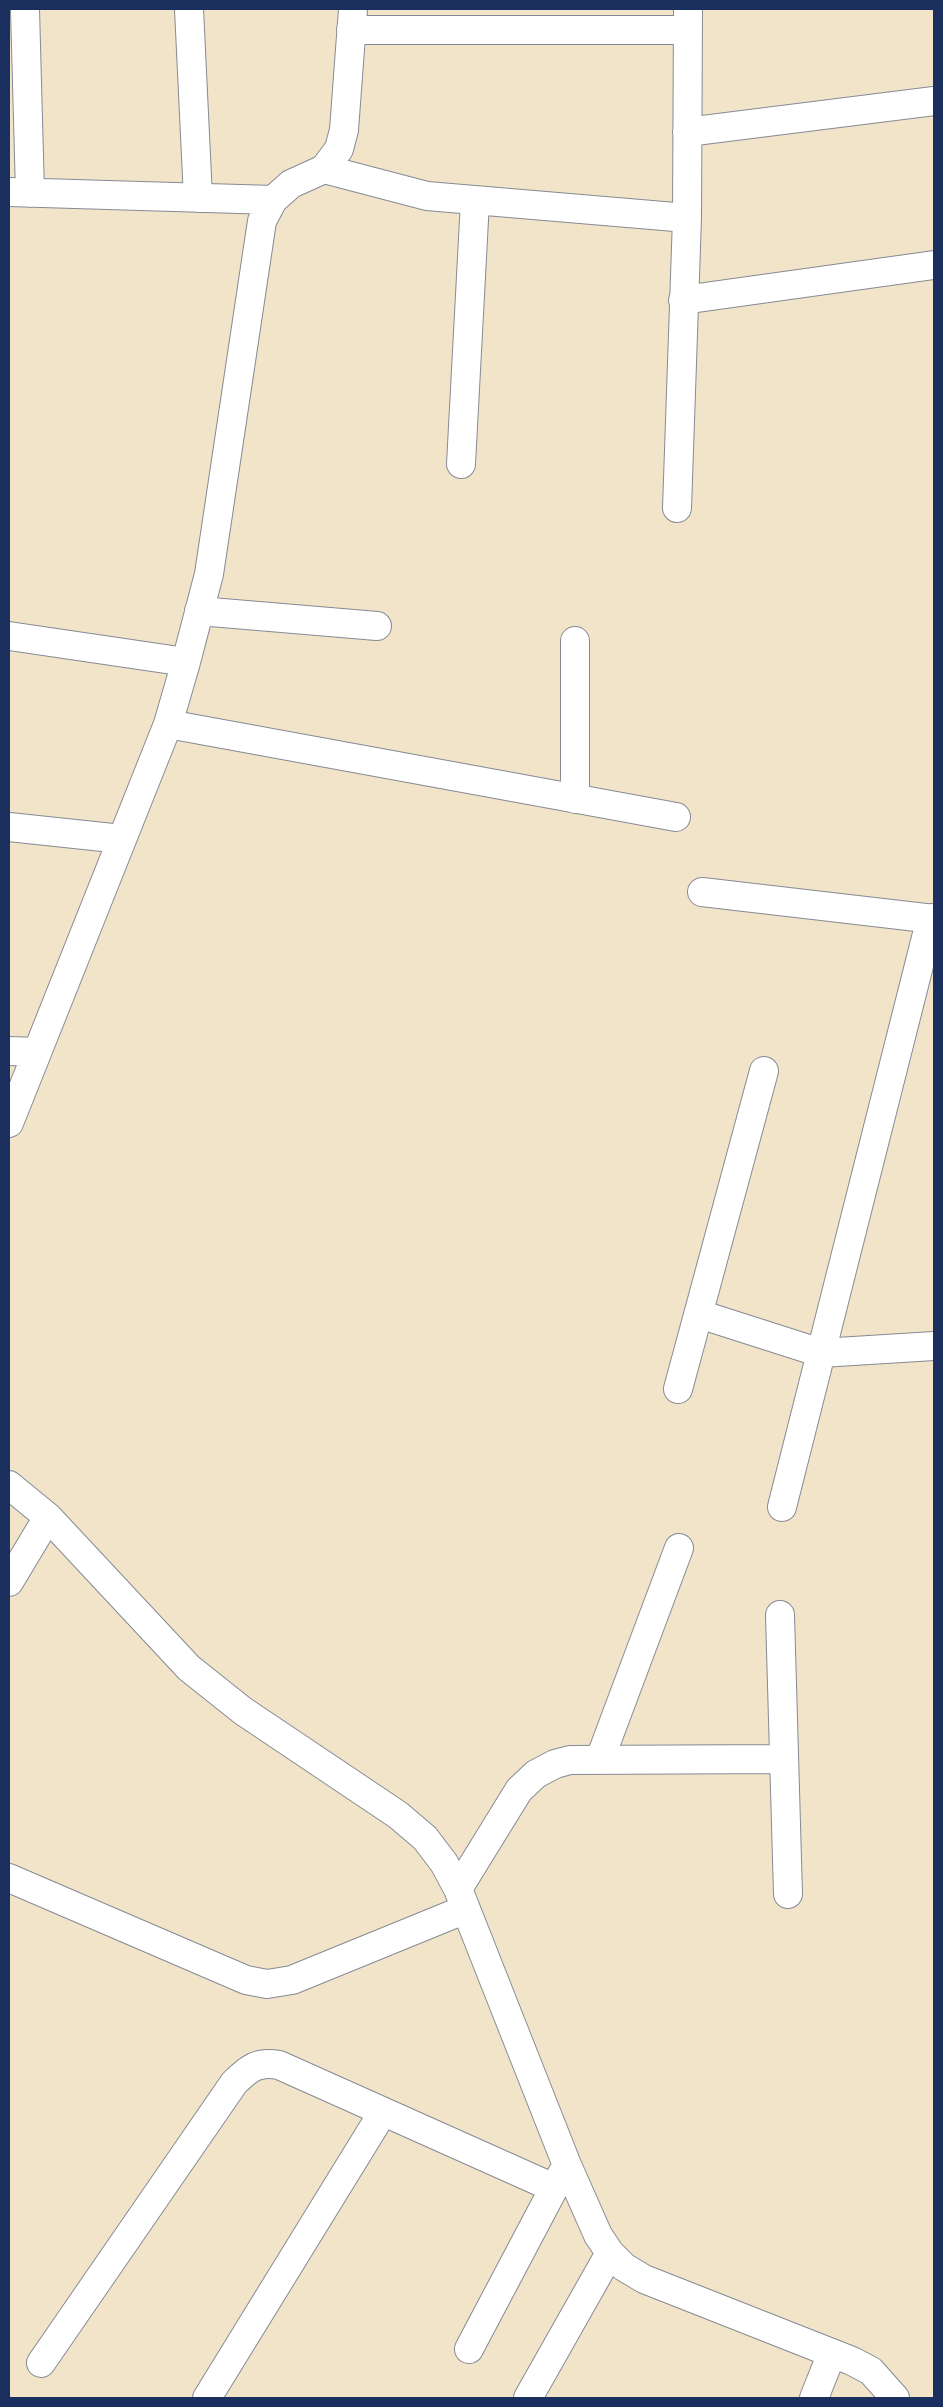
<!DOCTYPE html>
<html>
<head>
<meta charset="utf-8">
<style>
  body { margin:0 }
  #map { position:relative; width:943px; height:2407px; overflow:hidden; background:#f1e4c9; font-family:"IM FELL English",serif }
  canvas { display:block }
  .frame { position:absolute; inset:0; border:10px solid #1b2f5e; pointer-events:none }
</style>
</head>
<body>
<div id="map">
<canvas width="943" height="2407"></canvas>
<div class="frame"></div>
</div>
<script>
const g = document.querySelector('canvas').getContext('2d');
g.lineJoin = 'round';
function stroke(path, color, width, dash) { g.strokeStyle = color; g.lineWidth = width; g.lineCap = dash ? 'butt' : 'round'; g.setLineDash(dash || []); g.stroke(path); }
const minor = new Path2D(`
  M25,9l5,184
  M189,9l9,189
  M351,30h336
  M687,132l247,-31
  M324,169l103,27 260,22
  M9,192l264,8
  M683,300l251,-35
  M461,464l14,-263
  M677,508l10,-290 1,-209
  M199,611l178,15
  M9,636l177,26
  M575,641v158
  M168,724l508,93
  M9,827l113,12
  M702,892l232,27
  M9,1051l28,1
  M9,1123l159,-399 18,-62 23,-88 53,-353 11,-21 18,-16 33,-15 15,-20 5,-19 9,-121
  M699,1314l122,39 113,-7
  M678,1389l86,-318
  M9,1485l39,32 141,151 54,43 155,104 27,23 19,25 14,26 109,276 31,70 12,18 14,14 20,12 208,82 19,10 24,27
  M782,1507l149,-589
  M9,1582l39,-65
  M780,1615l8,279
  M600,1759l79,-211
  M9,1878l237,102 21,4 25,-4 174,-71
  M458,1889l61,-99 17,-16 19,-10 15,-4 214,-1
  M469,2349l85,-161
  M41,2363l193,-280c15,-15 24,-22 45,-18l275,123 13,-23
  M207,2398l176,-286
  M528,2398l82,-145
  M814,2398l18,-45`);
stroke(minor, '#868a94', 30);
stroke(minor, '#fff', 28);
</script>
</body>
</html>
